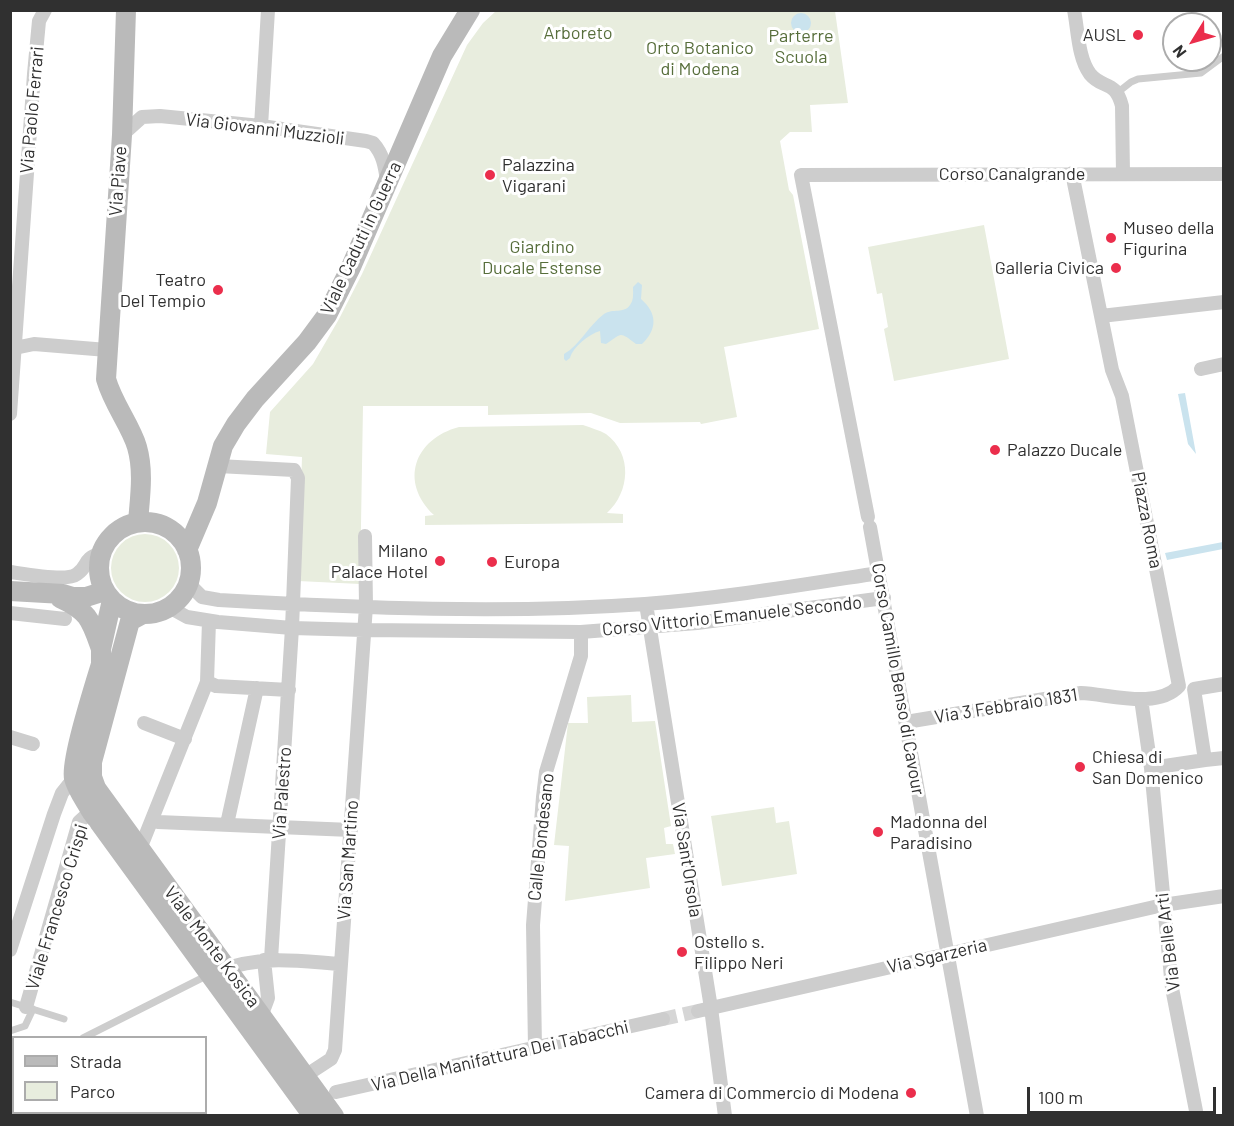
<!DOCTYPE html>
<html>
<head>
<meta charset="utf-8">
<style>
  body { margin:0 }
  #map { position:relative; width:1234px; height:1126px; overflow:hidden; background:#fff; font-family:Barlow,sans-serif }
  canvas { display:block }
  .frame { position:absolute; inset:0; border:12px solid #303030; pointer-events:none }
  .legend { position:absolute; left:12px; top:1036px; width:195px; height:78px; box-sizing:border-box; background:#fff; border:2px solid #acacac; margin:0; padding:8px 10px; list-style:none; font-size:18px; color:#303030 }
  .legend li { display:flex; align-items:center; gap:12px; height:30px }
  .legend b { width:30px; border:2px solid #acacac }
  .north { position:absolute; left:1162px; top:12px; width:60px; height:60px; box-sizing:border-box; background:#fff; border:2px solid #acacac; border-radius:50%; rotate:233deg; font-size:16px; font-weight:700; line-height:24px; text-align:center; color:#303030 }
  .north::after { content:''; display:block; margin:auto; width:21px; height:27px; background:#eb2e4c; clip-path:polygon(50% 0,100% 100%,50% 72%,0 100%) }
  .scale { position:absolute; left:1027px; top:1087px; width:189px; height:27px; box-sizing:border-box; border:3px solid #303030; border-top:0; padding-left:8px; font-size:18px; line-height:21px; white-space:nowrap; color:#303030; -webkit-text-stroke:4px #fff; paint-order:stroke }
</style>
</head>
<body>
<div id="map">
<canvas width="1234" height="1126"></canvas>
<div class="frame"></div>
<ul class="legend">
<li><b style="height:8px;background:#bababa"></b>Strada</li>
<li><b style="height:16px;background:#e8edde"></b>Parco</li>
</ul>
<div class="north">N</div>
<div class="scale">100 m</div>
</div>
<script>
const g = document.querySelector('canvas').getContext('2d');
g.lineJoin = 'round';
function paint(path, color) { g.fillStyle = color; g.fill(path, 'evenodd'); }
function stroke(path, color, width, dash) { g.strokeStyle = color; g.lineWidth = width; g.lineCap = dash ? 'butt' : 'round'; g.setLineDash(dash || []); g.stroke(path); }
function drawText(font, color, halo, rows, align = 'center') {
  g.font = font + ' Barlow,sans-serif'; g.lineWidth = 6; g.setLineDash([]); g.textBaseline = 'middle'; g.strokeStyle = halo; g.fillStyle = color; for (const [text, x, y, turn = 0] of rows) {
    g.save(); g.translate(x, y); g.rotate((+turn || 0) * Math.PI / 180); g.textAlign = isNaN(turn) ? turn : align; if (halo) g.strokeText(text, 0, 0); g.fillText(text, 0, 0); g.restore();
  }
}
paint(new Path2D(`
  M496,11h339l13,92 -38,2 2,27h-22l-10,9 9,49 4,5 26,134 -95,18 13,70 -36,7 -1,-2 -80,1 -29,-10 -103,2v-9h-125l-3,178 -62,-3 4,-124 -36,-3 4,-42 43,-48 26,-45 23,-45 105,-229 16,-22z
  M984,225l25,134 -115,22 -10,-52 4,-2 -6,-34 -5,1 -9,-47z
  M583,425c8,3 16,5 23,9 27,20 24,58 1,79l16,1v9l-198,2v-9l9,-1c-35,-33 -20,-76 25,-88z
  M111 568a34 34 0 1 1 68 0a34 34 0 1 1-68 0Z
  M631,695l1,27 23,-1 16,105 -7,2 2,16h7l2,10 -29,4 4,30 -85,13 4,-55 -15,-1 14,-122h20l-1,-26z
  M774,807l2,16 13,-2 8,53 -75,12 -11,-70z`), '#e8edde');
paint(new Path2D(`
  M791 23a10 10 0 1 1 20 0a10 10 0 1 1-20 0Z
  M638,282l4,3 -1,14c16,14 17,30 1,45h-6c-18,-14 -14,-10 -30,0l-5,-1 -1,-12c-11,3 -27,16 -30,27l-4,3 -2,-2v-5c16,-9 25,-29 40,-40 9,-6 20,0 26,-9 4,-5 3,-12 3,-18z
  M1185,393l11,61 -8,-10 -10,-50z
  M1223,542v7l-56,11 -2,-7z`), '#cae3ee');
stroke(new Path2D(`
  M663,1019l35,-8`), '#d6d6d6', 14, [14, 7]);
stroke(new Path2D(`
  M1117,93l14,-11 7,-3 63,-6 23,-17
  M10,1002l54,17
  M10,1031l15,-5 8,-17
  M83,1038l125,-63
  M10,1075l4,-2
  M10,1091l4,6
  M10,1112l2,4
  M22,1112l2,4
  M35,1112l3,4
  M51,1112l3,4
  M68,1112l2,4
  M91,1112v4`), '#cdcdcd', 7);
stroke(new Path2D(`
  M1074,10c4,20 4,48 16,64 13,16 25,5 32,32l1,68
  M261,126l7,-116
  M122,135l20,-18 18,-1 101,10 105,15 7,2c10,11 12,23 14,38
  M1101,316l123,-14
  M10,349l24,-5 73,6
  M1201,369l23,-5
  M10,414l24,-340 5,-53 6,-11
  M218,466l76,4 4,8 -6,150 -21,331
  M868,517l-67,-342 423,-1
  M870,527l107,589
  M10,572c14,2 57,10 67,2 12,-8 5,-15 24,-21
  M188,583l14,14 17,3c142,8 285,14 426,4 79,-6 156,-19 234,-31
  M646,604l65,404 14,108
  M169,607l18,10 31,5 74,6 72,2 217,2 116,-9 187,-25
  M10,613l55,6
  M207,682l9,4 73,4
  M1141,699l10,69 54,-8 -11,-71 30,-5
  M906,722l175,-29c28,1 76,17 98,-7l-57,-290 -10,-26 -40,-197
  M144,723l41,16
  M10,737l23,7
  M1205,760l19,-2
  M1151,768l21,220 25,128
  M158,822l193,8
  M227,824l30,-136
  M140,849l67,-167 2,-61
  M10,950l44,-136 8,-21 12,-15
  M221,970c43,-15 76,-9 120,-6
  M26,1007l53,-185 12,-11
  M698,1011l465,-106 61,-9
  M262,1014l6,-16 -4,-38
  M535,1048l-2,-123 10,-128 3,-25 35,-116v-24
  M305,1076l26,-17 4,-9 31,-444 -1,-70
  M336,1092l327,-73`), '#cdcdcd', 14);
stroke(new Path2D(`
  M126,10l-4,125 -16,244c7,25 25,47 31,68 7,24 3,50 1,75
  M99 568a46 46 0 1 1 92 0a46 46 0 1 1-92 0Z
  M187,550l20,-47 16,-57 13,-22 19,-25 52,-57 20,-27 24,-48 91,-211 28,-46
  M10,591l53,3 10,3h13l19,-6
  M60,598c29,13 31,23 41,51
  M112,600l-11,49v15c-6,20 -31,98 -27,114 3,12 11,22 17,33l222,305
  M143,614l-13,7 -38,141v15l4,11 238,328`), '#bababa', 20);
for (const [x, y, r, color] of [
  [1138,35,6,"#eb2e4c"],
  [490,175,6,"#eb2e4c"],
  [1111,238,6,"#eb2e4c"],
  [1116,268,6,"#eb2e4c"],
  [218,290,6,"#eb2e4c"],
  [995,450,6,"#eb2e4c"],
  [440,561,6,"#eb2e4c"],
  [492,562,6,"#eb2e4c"],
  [1080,767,6,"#eb2e4c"],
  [878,832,6,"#eb2e4c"],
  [682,952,6,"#eb2e4c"],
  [911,1093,6,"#eb2e4c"]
]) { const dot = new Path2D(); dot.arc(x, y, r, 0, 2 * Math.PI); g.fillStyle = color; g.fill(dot); stroke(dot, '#fff', 2); }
drawText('18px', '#576e3b', '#fff', [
  ["Arboreto",578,33],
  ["Parterre",801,36],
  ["Scuola",801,57],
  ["Orto Botanico",700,48],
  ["di Modena",700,69],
  ["Giardino",542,247],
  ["Ducale Estense",542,268]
]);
drawText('18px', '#303030', '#fff', [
  ["AUSL",1126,35,"right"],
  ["Palazzina",502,165],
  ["Vigarani",502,186],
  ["Museo della",1123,228],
  ["Figurina",1123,249],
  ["Galleria Civica",1104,268,"right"],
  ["Teatro",206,280,"right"],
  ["Del Tempio",206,301,"right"],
  ["Palazzo Ducale",1007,450],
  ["Milano",428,551,"right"],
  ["Palace Hotel",428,572,"right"],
  ["Europa",504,562],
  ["Chiesa di",1092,757],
  ["San Domenico",1092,778],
  ["Madonna del",890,822],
  ["Paradisino",890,843],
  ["Ostello s.",694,942],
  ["Filippo Neri",694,963],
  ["Camera di Commercio di Modena",899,1093,"right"]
], 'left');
drawText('18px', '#303030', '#fff', [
  ["Via Paolo Ferrari",32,110,-85],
  ["Via Giovanni Muzzioli",265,129,7],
  ["Corso Canalgrande",1012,174],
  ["Via Piave",118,181,-86],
  ["Viale Caduti in Guerra",361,238,-65],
  ["Piazza Roma",1147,520,79],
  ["Corso Vittorio Emanuele Secondo",732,616,-6],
  ["Corso Camillo Benso di Cavour",898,679,80],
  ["Via 3 Febbraio 1831",1006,706,-9],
  ["Via Palestro",282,793,-86],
  ["Calle Bondesano",541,837,-84],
  ["Via San Martino",348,860,-86],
  ["Via Sant'Orsola",687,860,81],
  ["Viale Francesco Crispi",57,907,-73],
  ["Via Belle Arti",1168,942,-97],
  ["Viale Monte Kosica",212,947,53],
  ["Via Sgarzeria",937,956,-13],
  ["Via Della Manifattura Dei Tabacchi",500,1056,-13]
]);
</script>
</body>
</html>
